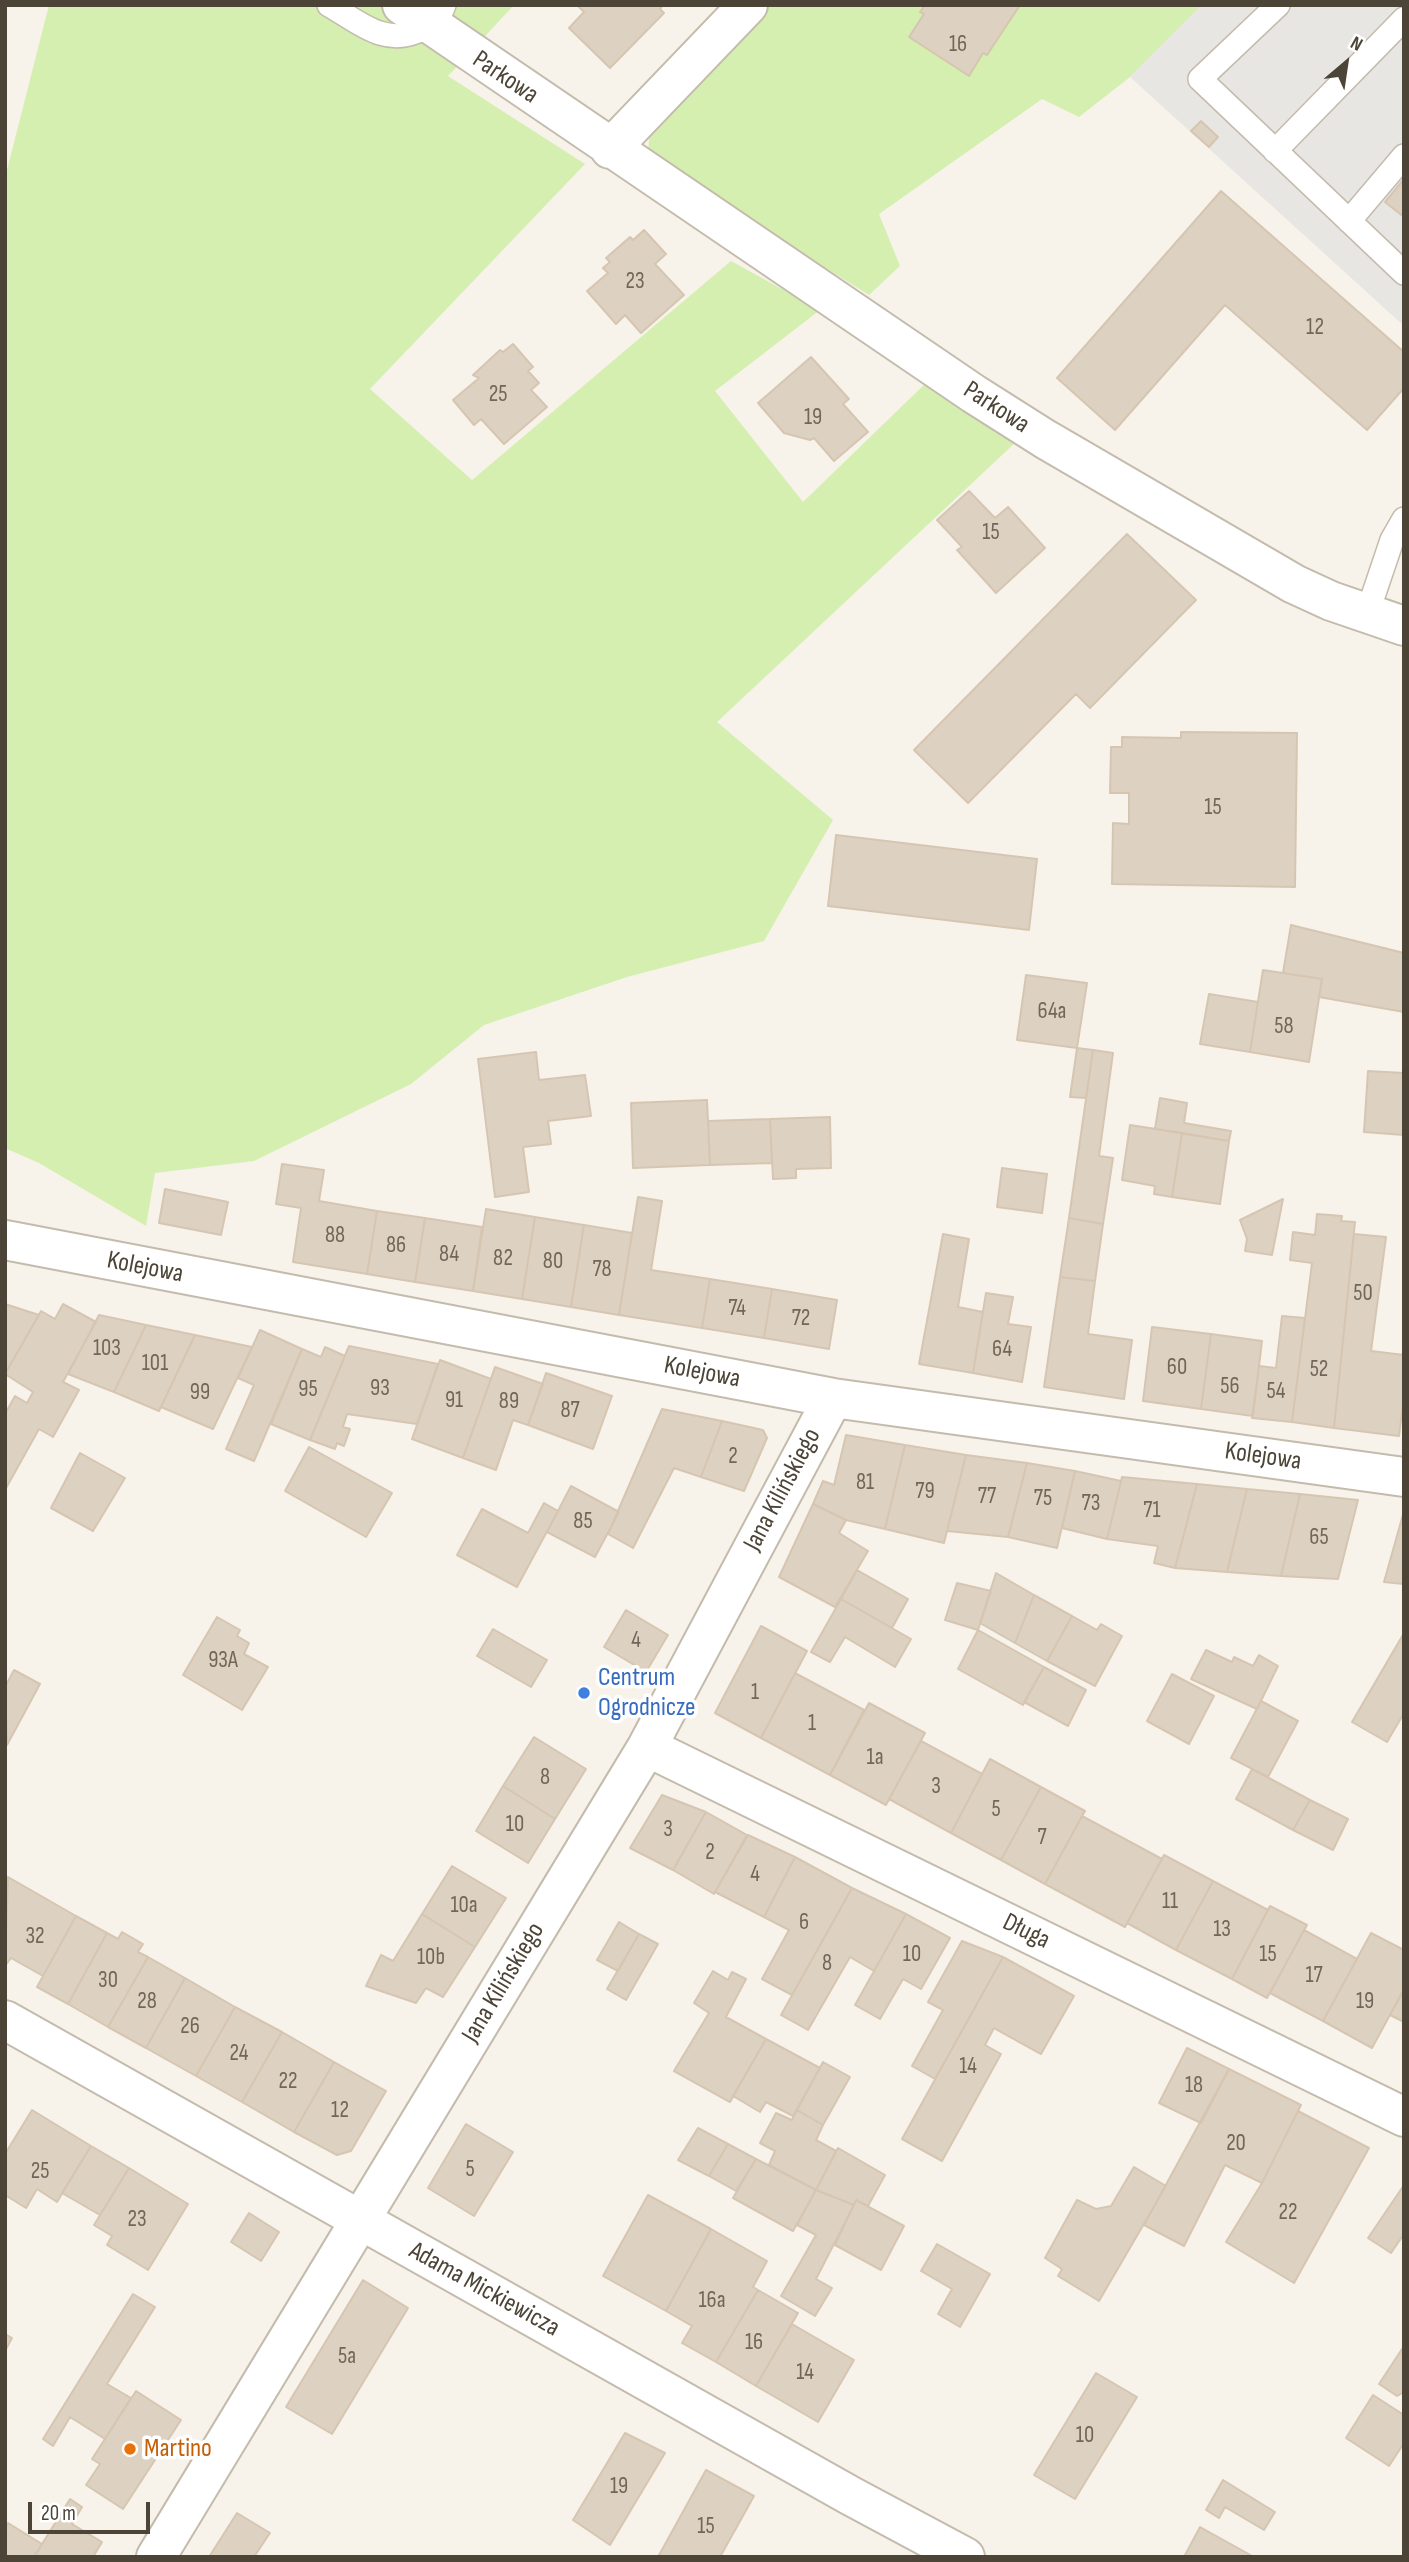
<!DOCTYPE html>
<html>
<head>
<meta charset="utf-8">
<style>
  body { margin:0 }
  #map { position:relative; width:1409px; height:2562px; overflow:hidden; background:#f7f3eb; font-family:"Sofia Sans Condensed",sans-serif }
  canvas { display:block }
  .frame { position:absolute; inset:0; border:7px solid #4c4437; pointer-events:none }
  .north { position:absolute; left:1311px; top:28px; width:70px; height:70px; -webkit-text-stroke:5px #fff; paint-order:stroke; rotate:29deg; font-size:19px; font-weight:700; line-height:28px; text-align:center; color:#4c4437 }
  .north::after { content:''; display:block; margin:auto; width:24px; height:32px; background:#4c4437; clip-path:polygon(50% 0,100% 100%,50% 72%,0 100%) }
  .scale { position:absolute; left:28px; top:2502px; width:122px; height:32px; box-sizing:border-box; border:4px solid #4c4437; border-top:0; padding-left:9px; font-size:21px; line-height:24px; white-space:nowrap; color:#4c4437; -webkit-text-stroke:5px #fff; paint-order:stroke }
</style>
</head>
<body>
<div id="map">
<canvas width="1409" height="2562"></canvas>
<div class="frame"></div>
<div class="north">N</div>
<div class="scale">20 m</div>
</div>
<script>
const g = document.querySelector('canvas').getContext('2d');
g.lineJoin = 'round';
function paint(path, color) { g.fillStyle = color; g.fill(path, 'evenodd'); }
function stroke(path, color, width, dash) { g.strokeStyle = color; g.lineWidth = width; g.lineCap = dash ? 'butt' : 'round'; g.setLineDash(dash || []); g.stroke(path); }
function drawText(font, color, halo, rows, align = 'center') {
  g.font = font + ' "Sofia Sans Condensed",sans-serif'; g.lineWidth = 7; g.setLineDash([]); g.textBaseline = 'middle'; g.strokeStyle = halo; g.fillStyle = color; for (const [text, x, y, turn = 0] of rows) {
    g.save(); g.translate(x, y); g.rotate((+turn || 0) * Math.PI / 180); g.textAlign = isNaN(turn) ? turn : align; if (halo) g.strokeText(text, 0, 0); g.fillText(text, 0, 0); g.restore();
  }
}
paint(new Path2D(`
  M49,5h465l-66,71 137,88 -215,225 102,91 259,-219 89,49 -105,81 88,111 126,-122 87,62 -299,280 116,98 -69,121 -137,36 -143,48 -73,59 -157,77 -99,12 -9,53 -107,-63 -34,-15v-970z
  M765,5h437l-72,72 -51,40 -37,-18 -163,115 21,52 -31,29 -221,-138 2,-34z`), '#d4efaf');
paint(new Path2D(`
  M1202,5h202v174l-18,23 18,15v109l-274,-249z`), '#e8e6e2');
const building = new Path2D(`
  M577,5h86l-3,4 4,4 -54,55 -41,-40 15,-16z
  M925,5h95l-33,50 -4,-2 -14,23 -60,-39 15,-23 -4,-2z
  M1201,121l17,16 -9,10 -18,-16z
  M1404,179v38l-19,-15z
  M1221,191l183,161v36l-37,42 -142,-125 -110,125 -58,-52z
  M644,230l22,24 -11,10 29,31 -43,38 -16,-18 -9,9 -29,-33 21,-18 -5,-5 7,-6 -4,-4 24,-21 3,3z
  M513,344l20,23 -5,4 11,12 -8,7 16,17 -43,37 -23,-25 -7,6 -21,-25 26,-22 -6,-3 27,-25 3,2z
  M811,357l38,42 -6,5 25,28 -34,29 -20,-23 -4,2 -26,-7 -26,-30z
  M969,491l26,27 13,-11 37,41 -49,45 -39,-43 5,-3 -25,-27z
  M1127,534l69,66 -106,108 -14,-14 -108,109 -54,-53z
  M1181,732l116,1 -2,154 -183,-3 1,-61 16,1v-31h-19l1,-46h11v-10l59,1z
  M836,835l201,24 -8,71 -201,-24z
  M1291,925l113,28v59l-85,-15 3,-18 -39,-6z
  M1263,970l59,9 -13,83 -59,-10z
  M1026,975l61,8 -10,65 -60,-8z
  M1209,994l49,8 -8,50 -50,-8z
  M1077,1048l16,2 -7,48 -16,-1z
  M1093,1050l20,3 -14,103 14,2 -10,66 -34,-6z
  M536,1052l3,28 46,-5 6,41 -43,5 3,23 -28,3 6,45 -34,5 -17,-138z
  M1368,1071l36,2v62l-40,-3z
  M1160,1098l27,5 -3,20 47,8 -2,10 -74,-12z
  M707,1100l3,65 -77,3 -2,-65z
  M830,1117l1,51 -35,1v9l-23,1 -3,-60z
  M770,1119l2,44 -62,2 -2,-44z
  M1130,1125l52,8 -10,64 -18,-3 1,-8 -33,-6z
  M1182,1133l47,8 -9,63 -48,-7z
  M282,1164l42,6 -5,31 58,10 -10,63 -74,-12 8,-54 -25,-4z
  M1002,1168l45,6 -5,39 -45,-6z
  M165,1189l63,13 -7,33 -62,-12z
  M638,1197l24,4 -11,69 59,9 -8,49 -83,-13z
  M1283,1199l-11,56 -27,-4 2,-12 -7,-19z
  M486,1209l49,8 -13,82 -49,-8z
  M377,1211l48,7 -10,64 -48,-8z
  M1317,1214l25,2 -1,5 14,1 -21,206 -42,-6 20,-159 -22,-3 3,-28 22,3z
  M535,1217l49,8 -13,82 -49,-8z
  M425,1218l57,9 -9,64 -58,-9z
  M1069,1218l34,6 -8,57 -35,-4z
  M584,1225l48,8 -13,82 -48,-8z
  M943,1234l26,5 -11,68 25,5 -10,61 -54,-9z
  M1354,1234l32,3 -15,114 33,4v41l-5,40 -65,-8z
  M1060,1277l35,4 -7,53 44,6 -8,59 -80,-12z
  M710,1279l62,10 -8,49 -62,-10z
  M772,1289l65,11 -8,49 -65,-11z
  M986,1293l27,4 -5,27 23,3 -9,55 -49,-9z
  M5,1304l34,11 -34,59z
  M63,1304l33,18 -33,60 16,8 -26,47 -14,-8 -34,61v-76l10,-18 12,7 6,-11 -28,-18 36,-63 14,8z
  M99,1315l47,10 -32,67 -46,-18z
  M1282,1316l23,2 -13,104 -40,-4 7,-52 17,2z
  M146,1325l49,10 -36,76 -45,-19z
  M1152,1327l59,7 -10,75 -58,-8z
  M260,1330l42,19 -48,112 -28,-12 28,-64 -16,-7z
  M1211,1334l51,7 -9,75 -52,-7z
  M195,1335l57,12 -39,82 -52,-22z
  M349,1346l89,18 -21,60 -70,-10 -4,13 7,2 -6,17 -7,-3 -2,6 -25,-9z
  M325,1347l20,9 -35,84 -39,-16 31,-75 19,8z
  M440,1360l51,19 -28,79 -51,-19z
  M495,1367l48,17 -15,41 -15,-5 -17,50 -33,-12z
  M546,1373l66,23 -19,53 -65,-24z
  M662,1409l60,12 -21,56 -27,-9 -41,80 -25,-14z
  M722,1421l41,9 4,8 -23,53 -43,-14z
  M846,1435l59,10 -20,84 -39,-9 -33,-16 10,-23 11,4z
  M905,1445l61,10 -22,88 -59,-14z
  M309,1447l83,46 -26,44 -81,-46z
  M80,1453l45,25 -32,53 -42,-23z
  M966,1455l61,8 -19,74 -61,-6z
  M1027,1463l48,8 -18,77 -49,-11z
  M1075,1471l46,10 -14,58 -45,-11z
  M1122,1477l75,7 -22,84 -21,-5 4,-17 -51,-7z
  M1197,1484l50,5 -20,83 -52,-4z
  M571,1486l48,26 -24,45 -48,-25z
  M1247,1489l53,5 -19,82 -54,-4z
  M1300,1494l58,6 -20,79 -57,-3z
  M544,1503l14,8 -41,76 -60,-32 25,-46 46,24z
  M813,1504l33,16 -7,13 29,18 -33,56 -56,-30z
  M1404,1511v73l-20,-2z
  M857,1570l51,29 -16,29 -51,-29z
  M996,1573l38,22 -19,48 -35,-20z
  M957,1583l34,8 -13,39 -33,-10z
  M1034,1595l38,21 -25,45 -32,-18z
  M841,1599l70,40 -16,28 -50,-30 -15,25 -19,-10z
  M626,1610l42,25 -22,37 -42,-25z
  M1072,1616l25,14 4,-6 21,12 -27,50 -48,-25z
  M217,1617l23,13 -3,6 12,7 -5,11 24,13 -26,43 -59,-35z
  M761,1626l46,25 -46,87 -46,-25z
  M493,1629l54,31 -16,27 -54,-31z
  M978,1630l66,37 -21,38 -65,-36z
  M1404,1633v80l-17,29 -35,-20z
  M1206,1650l26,12 2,-5 19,9 6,-11 19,11 -21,43 -66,-30z
  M1044,1667l42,23 -18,36 -44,-24z
  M14,1670l26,14 -33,61 -2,-58z
  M795,1673l69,37 -34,65 -69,-37z
  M1172,1674l42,22 -25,48 -42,-23z
  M1261,1701l37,20 -30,56 -37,-19z
  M869,1703l56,30 -39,72 -56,-30z
  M534,1737l52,32 -31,50 -52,-33z
  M921,1741l61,33 -31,59 -62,-34z
  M990,1759l51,28 -40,73 -50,-27z
  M1252,1769l58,31 -17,30 -57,-31z
  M503,1786l52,33 -27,44 -52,-32z
  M1041,1787l44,24 -40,73 -44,-24z
  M662,1795l44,17 -33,58 -43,-22z
  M1310,1800l38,19 -15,31 -40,-20z
  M706,1812l41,23 -33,59 -41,-24z
  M1082,1816l80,43 -37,68 -80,-43z
  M748,1835l47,22 -31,60 -49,-25z
  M1164,1855l49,26 -37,69 -49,-27z
  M795,1857l57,31 -60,107 -30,-16 27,-49 -25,-13z
  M452,1866l54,32 -31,49 -53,-33z
  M8,1877l68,39 -33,60 -32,-18 -6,8z
  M1213,1881l55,29 -36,69 -56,-29z
  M852,1888l54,26 -32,57 -24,-14 -42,73 -27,-15z
  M1270,1906l37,19 -40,73 -35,-19z
  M422,1914l53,33 -32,50 -17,-9 -10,15 -50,-17 15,-31 12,6z
  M906,1914l44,24 -29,51 -18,-10 -23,40 -25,-14z
  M76,1916l31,17 -39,71 -31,-17z
  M619,1922l20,12 -21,37 -21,-11z
  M1304,1930l53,29 -34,62 -53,-28z
  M122,1932l21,12 -5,8 10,5 -40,70 -40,-23 39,-71 11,6z
  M1371,1933l33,17v39l-32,59 -49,-27z
  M639,1934l19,10 -32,56 -19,-11z
  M962,1941l41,16 -68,122 -23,-13 31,-56 -15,-8z
  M148,1957l37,21 -39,70 -38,-21z
  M1003,1957l71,39 -33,58 -47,-26 -9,17 16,9 -59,107 -40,-22z
  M713,1971l15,9 4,-8 14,7 -20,38 40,22 -36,63 -56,-31 35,-58 -15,-10z
  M185,1978l50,29 -39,69 -50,-28z
  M1404,1990v32l-14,-7z
  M235,2007l47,25 -40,70 -46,-26z
  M282,2032l52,30 -40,70 -52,-30z
  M766,2039l54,29 -27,48 -27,-14 -6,10 -27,-16z
  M1187,2048l42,21 -28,54 -42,-20z
  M334,2062l52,29 -35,60 -14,4 -43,-23z
  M823,2062l27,15 -27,48 -26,-15z
  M1229,2069l72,36 -39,78 -37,-18 -41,81 -40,-21z
  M32,2110l59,36 -34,56 -20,-13 -11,19 -21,-13v-41z
  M797,2110l26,15 -7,15 20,11 -20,39 -47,-25 6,-14 -15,-8 16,-30 16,7z
  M1298,2111l71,37 -75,135 -68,-41 36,-59z
  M466,2124l47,28 -39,64 -46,-28z
  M698,2128l30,16 -19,32 -31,-16z
  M728,2144l28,15 -20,32 -27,-15z
  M91,2146l38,22 -29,47 -38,-22z
  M838,2148l47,27 -17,31 -12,-6 -2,5 -38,-15z
  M756,2159l60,31 -23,41 -60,-33z
  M1134,2167l32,19 -67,115 -41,-25 4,-7 -17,-11 32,-58 19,9 15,-3z
  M129,2168l59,36 -40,66 -41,-25 5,-9 -18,-11z
  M1404,2185v49l-13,19 -23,-15z
  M816,2190l38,15 -38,74 16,9 -17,28 -34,-20 35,-61 -19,-10z
  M648,2195l63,34 -45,82 -63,-35z
  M856,2200l48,26 -23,44 -46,-25z
  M249,2213l30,19 -18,29 -30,-19z
  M711,2229l56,32 -14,26 5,3 -42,72 -34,-19 10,-17 -26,-15z
  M937,2244l53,30 -30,53 -22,-13 14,-25 -31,-18z
  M363,2280l45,28 -76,126 -46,-27z
  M758,2290l40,23 -42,73 -40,-24z
  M133,2294l22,13 -48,77 24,14 -26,41 -35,-22 -17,29 -10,-7z
  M792,2324l62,36 -36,62 -62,-36z
  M5,2334l7,4 -7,13z
  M1404,2346v46l-7,4 -18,-12z
  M1096,2373l41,24 -62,102 -41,-24z
  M136,2391l45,29 -58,89 -37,-24 14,-21 -8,-5z
  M1373,2395l31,20v28l-15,23 -43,-28z
  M625,2433l40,20 -55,92 -37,-25z
  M706,2470l48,26 -34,61h-62z
  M1223,2480l52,32 -11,18 -39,-23 -6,11 -13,-8z
  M70,2499l12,8 -10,17 30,18 -9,15h-59z
  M237,2513l33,20 -16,24h-45z
  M8,2523l34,21 -8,13h-29v-29z
  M1200,2527l54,30h-70z`);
paint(building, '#ddd1c1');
stroke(building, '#d6c6b1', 2);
const service = new Path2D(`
  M329,5c30,17 54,41 89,26 12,-6 22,-14 26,-26
  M1278,5l-78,74 204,194
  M1275,151l129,-132
  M1349,221l55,-65
  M1367,614l25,-74 12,-21`);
const minor = new Path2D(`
  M402,5l572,389 71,45 249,145 37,17 73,25
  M610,149l138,-144
  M5,1240l828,158 571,79
  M647,1747l757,370
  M5,2020l846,476 114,61
  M156,2557l491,-810 186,-349`);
stroke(service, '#c4bbac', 26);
stroke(minor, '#c4bbac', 42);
stroke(service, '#fff', 23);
stroke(minor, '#fff', 38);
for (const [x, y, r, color] of [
  [584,1693,7,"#3f7fe0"],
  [130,2449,7,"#e8710a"]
]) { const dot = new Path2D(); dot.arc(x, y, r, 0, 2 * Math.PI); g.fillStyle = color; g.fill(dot); stroke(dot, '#fff', 2.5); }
drawText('23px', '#70675a', null, [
  ["16",958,45],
  ["23",635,282],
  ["12",1315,328],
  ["25",498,395],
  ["19",813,418],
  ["15",991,533],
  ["15",1213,808],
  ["64a",1052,1012],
  ["58",1284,1027],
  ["88",335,1236],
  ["86",396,1246],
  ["84",449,1255],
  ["82",503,1259],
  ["80",553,1262],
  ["78",602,1270],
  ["50",1363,1294],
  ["74",737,1309],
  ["72",801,1319],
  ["103",107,1349],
  ["64",1002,1350],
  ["101",155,1364],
  ["60",1177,1368],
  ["52",1319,1370],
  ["56",1230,1387],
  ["93",380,1389],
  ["95",308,1390],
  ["54",1276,1392],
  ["99",200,1393],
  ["91",454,1401],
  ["89",509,1402],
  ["87",570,1411],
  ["2",733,1457],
  ["81",865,1483],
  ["79",925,1492],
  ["77",987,1497],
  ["75",1043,1499],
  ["73",1091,1504],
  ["71",1152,1511],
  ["85",583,1522],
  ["65",1319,1538],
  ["4",636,1641],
  ["93A",223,1661],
  ["1",755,1693],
  ["1",812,1724],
  ["1a",875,1758],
  ["8",545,1778],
  ["3",936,1787],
  ["5",996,1810],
  ["10",515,1825],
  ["3",668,1830],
  ["7",1042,1838],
  ["2",710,1853],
  ["4",755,1875],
  ["11",1170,1902],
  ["10a",464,1906],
  ["6",804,1923],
  ["13",1222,1930],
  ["32",35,1937],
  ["10",912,1955],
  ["15",1268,1955],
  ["10b",431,1958],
  ["8",827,1964],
  ["17",1314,1976],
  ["30",108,1981],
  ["28",147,2002],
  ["19",1365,2002],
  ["26",190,2027],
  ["24",239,2054],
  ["14",968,2067],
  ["22",288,2082],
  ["18",1194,2086],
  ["12",340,2111],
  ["20",1236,2144],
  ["5",470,2170],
  ["25",40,2172],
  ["22",1288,2213],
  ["23",137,2220],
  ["16a",712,2301],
  ["16",754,2343],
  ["5a",347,2357],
  ["14",805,2373],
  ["10",1085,2436],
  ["19",619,2487],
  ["15",706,2527]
]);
drawText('26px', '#4c4437', '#fff', [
  ["Parkowa",505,78,34],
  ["Parkowa",996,408,33],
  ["Kolejowa",145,1268,11],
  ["Kolejowa",702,1373,11],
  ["Kolejowa",1263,1457,8],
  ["Jana Kilińskiego",783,1490,-62],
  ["Długa",1026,1932,26],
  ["Jana Kilińskiego",504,1983,-59],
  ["Adama Mickiewicza",484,2290,29]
]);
drawText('26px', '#366cbe', '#fff', [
  ["Centrum",598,1678],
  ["Ogrodnicze",598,1708]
], 'left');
drawText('26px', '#c56008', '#fff', [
  ["Martino",144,2449]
], 'left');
</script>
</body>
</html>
